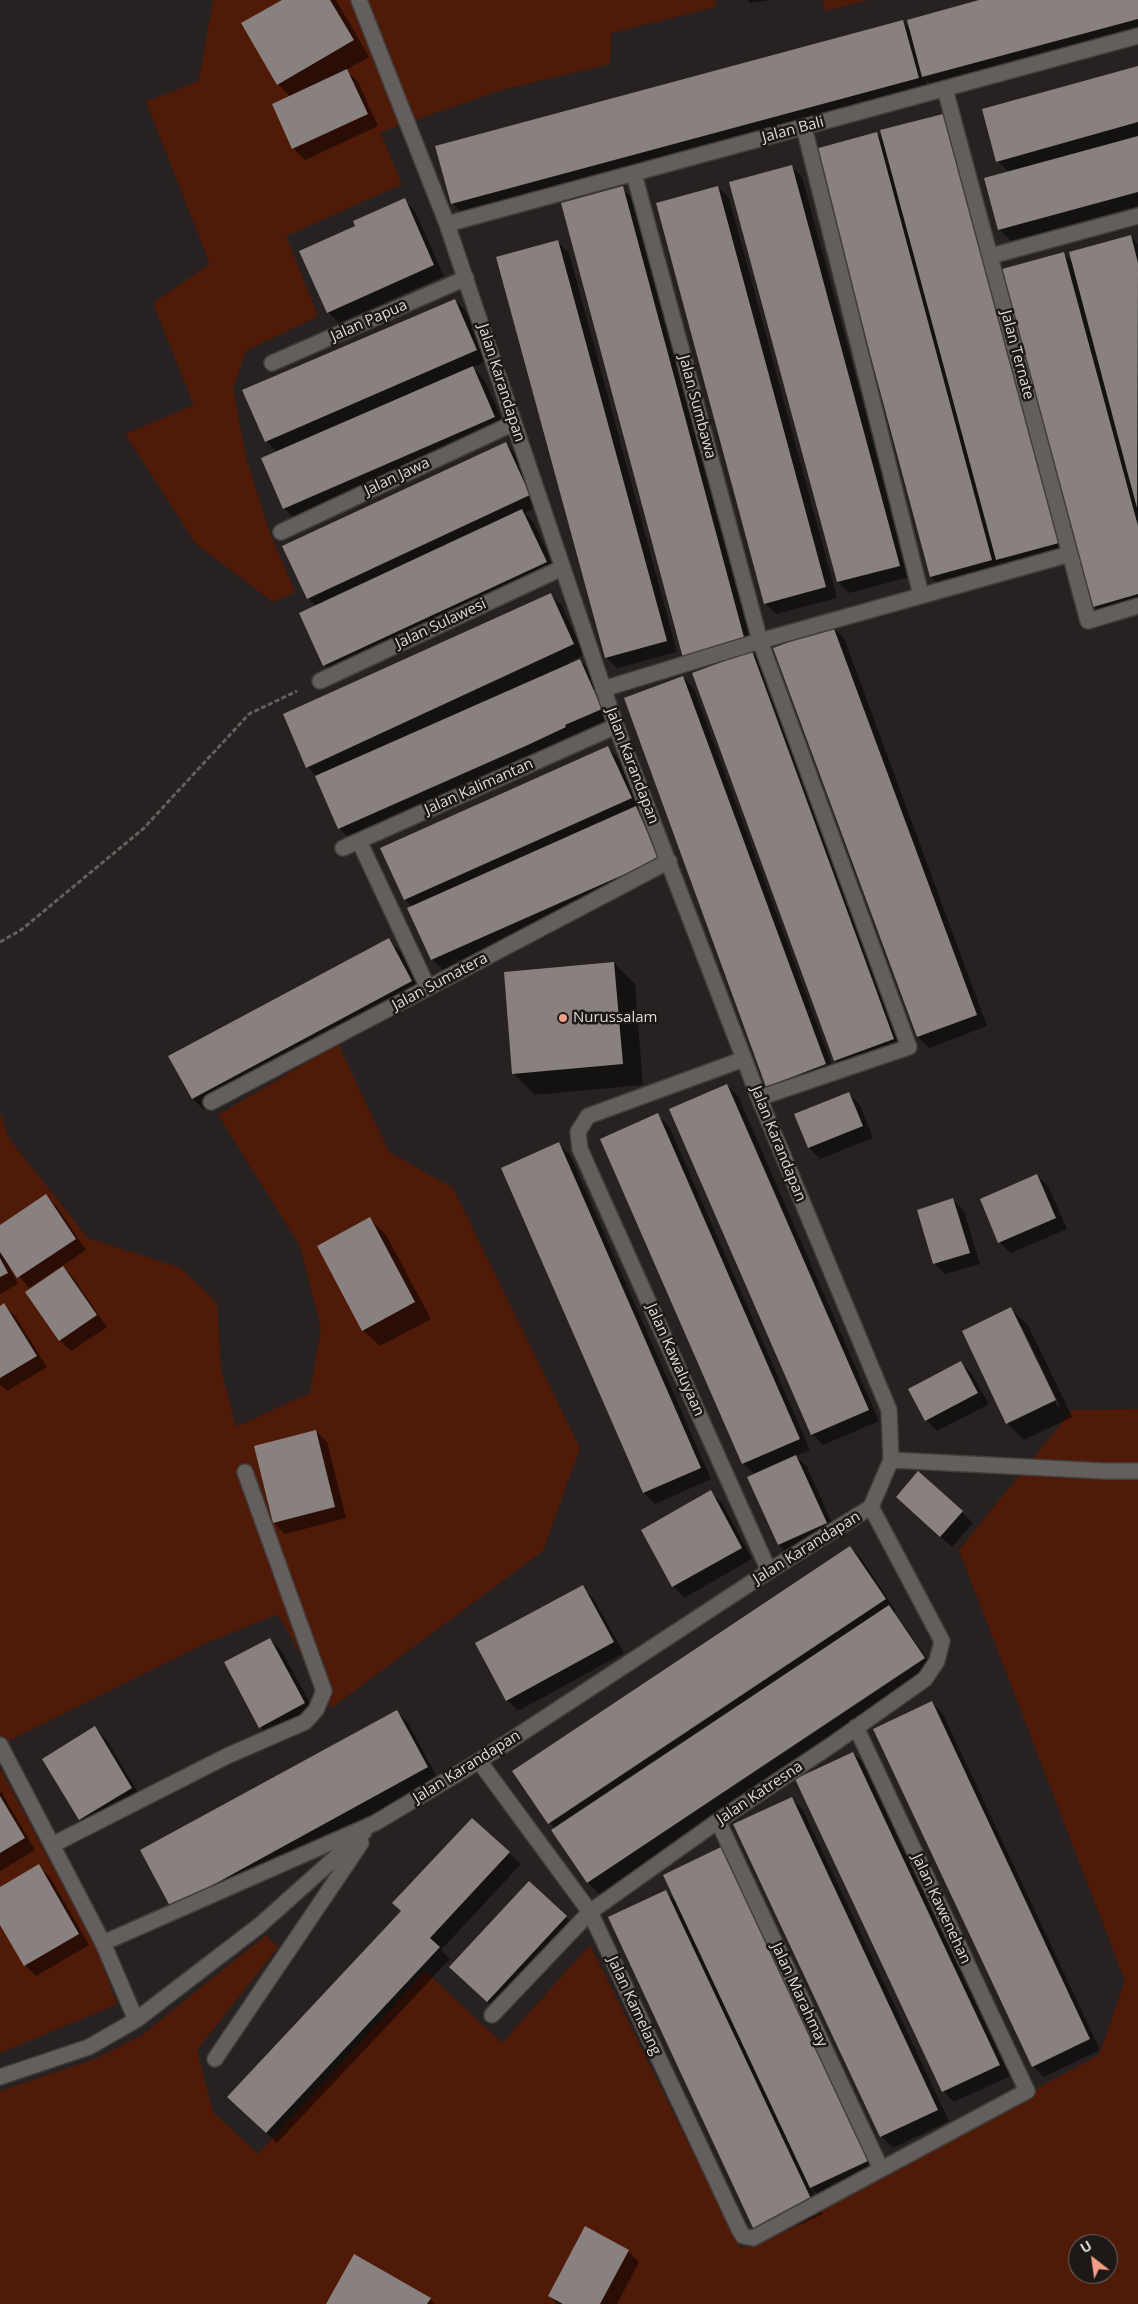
<!DOCTYPE html>
<html>
<head>
<meta charset="utf-8">
<style>
  body { margin:0 }
  #map { position:relative; width:1138px; height:2304px; overflow:hidden; background:#272221; font-family:"Open Sans",sans-serif }
  canvas { display:block }
  .north { position:absolute; left:1068px; top:2234px; width:50px; height:50px; box-sizing:border-box; background:#1e1917; border:1px solid #6b6765; border-radius:50%; rotate:330deg; font-size:14px; font-weight:700; line-height:20px; text-align:center; color:#dfdbda }
  .north::after { content:''; display:block; margin:auto; width:18px; height:22px; background:#f39f85; clip-path:polygon(50% 0,100% 100%,50% 72%,0 100%) }
</style>
</head>
<body>
<div id="map">
<canvas width="1138" height="2304"></canvas>
<div class="north">U</div>
</div>
<script>
const g = document.querySelector('canvas').getContext('2d');
g.lineJoin = 'round';
function paint(path, color) { g.fillStyle = color; g.fill(path, 'evenodd'); }
function stroke(path, color, width, dash) { g.strokeStyle = color; g.lineWidth = width; g.lineCap = dash ? 'butt' : 'round'; g.setLineDash(dash || []); g.stroke(path); }
function drawText(font, color, halo, rows, align = 'center') {
  g.font = font + ' "Open Sans",sans-serif'; g.lineWidth = 5; g.setLineDash([]); g.textBaseline = 'middle'; g.strokeStyle = halo; g.fillStyle = color; for (const [text, x, y, turn = 0] of rows) {
    g.save(); g.translate(x, y); g.rotate((+turn || 0) * Math.PI / 180); g.textAlign = isNaN(turn) ? turn : align; if (halo) g.strokeText(text, 0, 0); g.fillText(text, 0, 0); g.restore();
  }
}
paint(new Path2D(`
  M213,0h502l1,7 -105,26 -1,31 -109,26 -121,42 22,52 -116,52 32,80 -72,35 -13,37 13,69 23,74 26,61 -22,10 -77,-58 -71,-110 69,-29 -41,-102 57,-39 -64,-162 53,-21z
  M823,0h45l-43,11z
  M338,1044l51,108 64,36 127,260 -37,103 -212,157 -53,-94 -72,29 -206,102v-632l10,27 78,98 93,30 36,35 4,67 15,57 74,-34 11,-65 -21,-82 -82,-131z
  M1138,1409v895h-1138v-213l95,-32 47,-24 124,-100 12,12 -81,103 16,62 45,42 167,-183 77,72 88,-98 151,304 358,-194 26,-74 -166,-431 113,-140zM1078,2244h30v30h-30z
  M0,1768l96,179 21,57 -117,49z`), '#4f1a08');
paint(new Path2D(`
  M284,0h52l33,57 -23,13 12,12 20,44 -73,34 -12,-12 -20,-43 17,-8 -12,-13z
  M748,0h22l-20,3z
  M984,0h154v33l-204,54 -8,-7 3,9 -466,125 -11,-11 451,-181 8,8z
  M1138,68v138l-127,35 -11,-11 -14,-51 23,-7 -12,-11z
  M942,115l11,11 116,428 -61,16 -8,-8 2,9 -60,17 -11,-11 -55,-444 9,9z
  M791,166l11,11 108,400 -61,16 -11,-11z
  M718,187l11,11 108,400 -61,16 -11,-11z
  M622,188l11,11 123,453 -4,1 11,11 142,387 -58,21 -11,-11 -142,-387 34,-13 -1,-2 -31,9z
  M404,200l11,11 29,65 -105,47 -11,-11 29,-85z
  M1130,236l8,8v364l-33,9 -11,-11 -30,-352 9,9z
  M558,242l11,11 108,399 -60,16 -11,-11z
  M455,300l11,11 22,50 -15,6 11,12 22,49 -211,91 -11,-11 -7,-56 -11,-11z
  M506,444l11,11 23,51 -15,7 8,8 24,52 -221,103 -12,-11 -8,-59 -8,-8z
  M551,595l11,11 22,49 -15,7 1,3 10,-5 11,11 22,49 -263,119 -11,-11 -22,-51 -9,-10z
  M832,627l12,11 143,388 -58,22 -11,-11z
  M683,677l11,12 142,387 -58,21 -11,-11z
  M608,748l11,11 23,51 -3,1 8,8 22,51 -226,100 -11,-11 -20,-52 -7,-8z
  M388,940l12,11 22,41 -218,118 -11,-11 -23,-42z
  M614,963l21,21 8,101 -108,10 -21,-21z
  M727,1085l11,11 141,325 -56,24 -11,-11z
  M849,1094l11,11 13,33 -53,21 -11,-11 -13,-33z
  M658,1115l11,11 141,324 -14,6 11,11 30,67 -47,22 -11,-11 -24,-70 -12,-12z
  M559,1144l11,11 141,324 -56,25 -11,-11z
  M1037,1175l11,11 19,43 -56,24 -12,-11z
  M46,1196l11,11 29,43 -24,16 12,13 33,48 -36,24 -11,-11 -1,-72 -30,20 -18,-22 -2,1 9,17 -18,10v-67z
  M953,1200l11,11 16,53 -35,10 -11,-11z
  M370,1219l16,16 45,84 -51,27 -17,-16z
  M4,1305l11,11 32,51 -40,24 -7,-7v-77z
  M1011,1309l17,16 44,92 -48,23 -17,-17zM1019,1327h3l38,79 -2,1z
  M961,1363l11,11 17,30 -52,27 -11,-11z
  M316,1431l11,11 19,76 -61,16 -11,-11z
  M711,1492l11,11 30,56 -68,39 -11,-12 -30,-55z
  M897,1497l65,15 11,11 -21,24z
  M850,1547l11,11 35,53 -2,1 41,58 -336,224 -11,-11 -35,-53 2,-1 -41,-58z
  M582,1587l11,11 31,55 -106,58 -11,-11z
  M270,1639l11,11 35,64 -44,24 -12,-11 -34,-64z
  M932,1702l11,12 157,336 -56,27 -11,-11z
  M397,1712l11,11 30,56 -255,139 -11,-11z
  M95,1728l11,11 36,60 -51,31 -11,-11z
  M853,1753l11,11 146,312 -56,26 -11,-11z
  M0,1790l35,60 -35,21z
  M792,1799l11,11 146,311 -56,27 -11,-11 -147,-312z
  M472,1819l49,45 -80,86 9,9 -173,184 -37,-35 162,-197z
  M721,1849l11,11 146,312 -56,27 -11,-11 12,26 -57,26 -11,-11 -90,-338 11,11z
  M39,1866l11,11 39,68 -53,31 -11,-11 -25,-42v-35z
  M566,1917l11,11 -79,84 -36,-34z
  M628,2251l11,11 -22,42h-60l-7,-8z
  M430,2299l5,5h-108z`), '#0007');
paint(new Path2D(`
  M282,0h48l24,40 -77,45 -36,-62z
  M979,0h159v19l-216,58 -15,-57z
  M903,20l16,58 -468,126 -16,-58z
  M1138,66v56l-142,40 -14,-53z
  M347,69l21,45 -76,35 -20,-45z
  M943,114l116,429 -63,17 -116,-430z
  M877,132l115,428 -62,17 -115,-428z
  M1138,136v56l-140,38 -14,-52z
  M792,165l108,401 -63,16 -108,-400z
  M623,186l122,455 -62,17 -122,-455z
  M718,186l108,401 -62,17 -108,-401z
  M405,198l29,67 -107,48 -28,-62 56,-25 -2,-5z
  M1131,235l7,28 -1,245 -68,-256z
  M558,240l109,401 -62,17 -109,-401z
  M1064,252l74,274v68l-45,13 -91,-338z
  M455,299l22,51 -212,92 -23,-52z
  M473,366l22,51 -212,92 -22,-51z
  M506,442l24,53 -223,104 -25,-53z
  M522,509l25,53 -224,104 -24,-53z
  M551,593l23,51 -268,124 -23,-54z
  M833,626l144,389 -60,22 -144,-389z
  M752,651l142,388 -60,22 -142,-388z
  M580,659l22,50 -37,16 1,2 -36,17 -192,85 -23,-53z
  M683,676l143,388 -60,23 -142,-389z
  M608,746l24,52 -228,102 -24,-52z
  M636,806l23,53 -228,101 -24,-52z
  M389,938l23,43 -220,118 -24,-43z
  M614,962l9,102 -111,10 -8,-102z
  M727,1084l142,326 -58,25 -142,-326z
  M849,1092l14,34 -55,22 -14,-34z
  M658,1113l142,326 -58,25 -142,-325z
  M559,1142l142,326 -58,25 -142,-325z
  M1037,1174l19,44 -58,25 -18,-44z
  M46,1194l30,45 -59,39 -17,-26v-27z
  M953,1198l17,55 -37,11 -16,-54z
  M370,1217l45,85 -53,29 -45,-85z
  M0,1258l8,15 -8,4z
  M63,1266l34,49 -38,26 -34,-49z
  M4,1303l33,53 -37,22v-72z
  M1011,1307l45,93 -50,24 -44,-93z
  M961,1361l17,32 -53,28 -17,-32z
  M316,1430l19,77 -62,16 -19,-77z
  M796,1455l31,68 -49,22 -31,-68z
  M918,1471l45,40 -23,26 -44,-40z
  M711,1490l31,58 -70,39 -31,-57z
  M850,1546l36,53 -338,225 -36,-53z
  M583,1585l31,57 -108,59 -31,-58z
  M889,1605l36,53 -338,225 -36,-53z
  M270,1638l35,65 -46,25 -35,-66z
  M932,1701l158,338 -58,28 -159,-338z
  M397,1710l31,57 -257,141 -31,-58z
  M95,1726l37,62 -53,32 -37,-61z
  M853,1752l147,313 -58,27 -147,-313z
  M0,1796l25,42 -25,15z
  M792,1797l146,313 -58,27 -147,-313z
  M472,1818l38,34 -80,86 10,9 -174,186 -39,-36 174,-186 -9,-8z
  M721,1847l147,314 -58,27 -147,-313z
  M39,1864l40,70 -55,32 -24,-41v-38z
  M529,1881l38,35 -80,86 -38,-35z
  M666,1890l147,313 -59,27 -146,-313z
  M585,2226l44,24 -29,54h-37l-15,-8z
  M354,2254l77,44 -4,6h-101z`), '#88817f');
const lane = new Path2D(`
  M739,2229l4,7 10,2 274,-147`);
const street = new Path2D(`
  M945,89l143,532 50,-15
  M804,127l117,468
  M634,174l126,467 149,406 -150,51
  M447,224l691,-188
  M991,256l147,-40
  M272,363l194,-85
  M281,532l233,-109
  M320,681l242,-113
  M603,689l157,-48 310,-87
  M359,841l69,147
  M343,848l273,-122
  M744,1059l-156,57 -10,16 2,17 189,422
  M211,1102l458,-241
  M891,1460l213,11h34
  M856,1727l171,364
  M0,1745l103,198 33,77
  M479,1761l111,151 128,-91 115,-77 92,-65 12,-18 5,-20 -71,-134
  M718,1821l163,348
  M52,1845l175,-89 78,-34 11,-12 8,-19 -79,-219
  M103,1943l272,-120 104,-62 290,-190 102,-64 20,-47 -2,-50 -130,-312 -143,-372 -169,-502 -88,-224
  M492,2015l98,-103 149,317
  M215,2059l146,-216
  M0,2077l89,-30 47,-27 124,-95 104,-93`);
stroke(lane, '#423e3c', 18);
stroke(street, '#423e3c', 18);
stroke(new Path2D(`
  M0,942l21,-12 122,-101 106,-115 48,-23`), '#65605f', 3, [5, 2.5]);
stroke(lane, '#645e5c', 15);
stroke(street, '#645e5c', 15);
for (const [x, y, r, color] of [
  [563,1018,5,"#f39f85"]
]) { const dot = new Path2D(); dot.arc(x, y, r, 0, 2 * Math.PI); g.fillStyle = color; g.fill(dot); stroke(dot, '#1e1917', 2); }
drawText('15px', '#dfdbda', '#1e1917', [
  ["Jalan Bali",793,130,-15],
  ["Jalan Papua",369,321,-24],
  ["Jalan Ternate",1017,355,75],
  ["Jalan Karandapan",501,383,72],
  ["Jalan Sumbawa",697,407,75],
  ["Jalan Jawa",397,477,-25],
  ["Jalan Sulawesi",441,624,-25],
  ["Jalan Karandapan",632,766,69],
  ["Jalan Kalimantan",479,787,-24],
  ["Jalan Sumatera",440,982,-28],
  ["Jalan Karandapan",778,1144,68],
  ["Jalan Kawaluyaan",675,1360,66],
  ["Jalan Karandapan",807,1548,-32],
  ["Jalan Karandapan",467,1767,-32],
  ["Jalan Katresna",760,1793,-34],
  ["Jalan Kawenehan",941,1909,65],
  ["Jalan Marahmay",799,1995,65],
  ["Jalan Kamelang",634,2006,65]
]);
drawText('15px', '#dfdbda', '#1e1917', [
  ["Nurussalam",573,1018]
], 'left');
</script>
</body>
</html>
